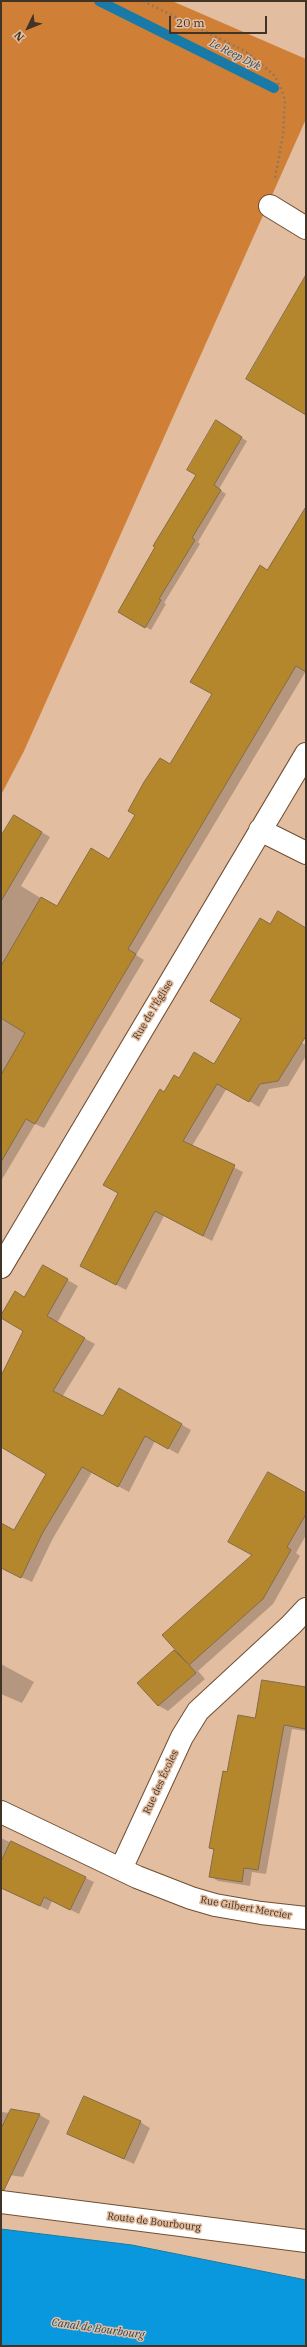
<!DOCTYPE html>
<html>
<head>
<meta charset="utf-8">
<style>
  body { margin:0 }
  #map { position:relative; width:307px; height:2347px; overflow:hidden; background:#e3bd9f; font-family:"IBM Plex Serif",serif }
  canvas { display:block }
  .frame { position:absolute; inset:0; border:2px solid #423327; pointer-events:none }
  .north { position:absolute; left:8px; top:8px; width:40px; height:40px; -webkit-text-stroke:3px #e3bd9f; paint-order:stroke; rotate:227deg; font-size:11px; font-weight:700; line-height:16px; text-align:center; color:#423327 }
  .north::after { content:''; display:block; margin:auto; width:14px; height:18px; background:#423327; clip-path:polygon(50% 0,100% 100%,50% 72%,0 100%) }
  .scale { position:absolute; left:169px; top:16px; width:98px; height:18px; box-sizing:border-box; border:2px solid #423327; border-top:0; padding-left:5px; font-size:12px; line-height:14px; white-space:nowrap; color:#423327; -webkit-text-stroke:3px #e3bd9f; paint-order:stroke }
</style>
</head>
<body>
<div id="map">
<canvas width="307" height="2347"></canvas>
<div class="frame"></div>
<div class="north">N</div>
<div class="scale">20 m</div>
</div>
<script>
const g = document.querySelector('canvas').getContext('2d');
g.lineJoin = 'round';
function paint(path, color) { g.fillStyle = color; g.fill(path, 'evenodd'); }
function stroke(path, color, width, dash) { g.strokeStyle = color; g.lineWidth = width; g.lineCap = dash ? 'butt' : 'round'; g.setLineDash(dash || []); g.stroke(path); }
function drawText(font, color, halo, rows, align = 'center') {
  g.font = font + ' "IBM Plex Serif",serif'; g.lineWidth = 3; g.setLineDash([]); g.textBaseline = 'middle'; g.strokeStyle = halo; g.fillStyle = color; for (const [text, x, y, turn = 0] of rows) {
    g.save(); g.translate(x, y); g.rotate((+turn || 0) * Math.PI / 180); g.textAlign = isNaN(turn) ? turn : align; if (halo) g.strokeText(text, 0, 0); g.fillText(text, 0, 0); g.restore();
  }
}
paint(new Path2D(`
  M1,1h171l134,58v60l-282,632 -23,44z`), '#cf8036');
const water = new Path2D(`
  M1,2229l131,16 174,35v66h-305z`);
paint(water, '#0998de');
stroke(water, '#1a7aa7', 1);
paint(new Path2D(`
  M216,422l31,19 -28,48 7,5 -28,48 2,2 -36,59 2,1 -15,26 -32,-19 78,-137z
  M306,541v130l-170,284 8,5 -100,168 -9,-4 -34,57v-343l13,-22 36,21 -29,49 36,22 53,-48 103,-166 55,-123z
  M271,925l35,4v103l-6,10 6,3v11l-18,30 -19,3 -10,18 -32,-19 -35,58 51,26 -31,69 -48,-25 -38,74 -36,-19 29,-78 45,-100 16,-14 35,-13 28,-47z
  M43,1266l35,20 -21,37 38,21 -33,53 42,20 15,-28 72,41 -13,24 -23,-13 -26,51 -37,-20 -40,68 -20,42 -31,-14v-43l13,7 33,-59 -46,-27v-67l23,-48 -23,-15 24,-18z
  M306,1494v41l-10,18 4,3 -27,48 -75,67 7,8 -37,32 -9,-5 -21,-23 37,-32 5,3 73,-99z
  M1,1664l33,18 -12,21 -21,-9z
  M306,1688v43l-14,-2 -26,145 -14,-2 -2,14 -32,-5 -8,-5 5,-25 -5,-3 18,-75z
  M1,1838l93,44 -15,32 -27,-13 -4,9 -47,-22z
  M11,2110l29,5 10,6 -27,56 -22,-3v-62l9,1z
  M140,2122l10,6 -16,36 -66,-31z`), '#0003');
stroke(new Path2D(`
  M99,1l175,87`), '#1a7aa7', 10);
const building = new Path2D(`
  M306,275v140l-60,-36z
  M216,420l26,17 -28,48 7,5 -29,48 3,2 -36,59 2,1 -16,28 -27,-16 37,-65 -2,-1 43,-71 -9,-5z
  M306,507v165l-10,-6 -168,283 8,5 -101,170 -9,-5 -25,43v-87l24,-42 -24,-15v-52l40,-69 16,9 34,-58 18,11 26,-44 -7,-4 16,-29 16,-24 10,6 42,-70 -22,-12 70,-117 7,5z
  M14,815l28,17 -41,69v-65z
  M278,911l28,17v108l-28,45 -18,3 -11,18 -32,-18 -34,57 52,24 -32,71 -48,-25 -39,74 -36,-19 38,-73 -15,-8 57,-96 4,3 10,-17 5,3 15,-26 20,12 27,-45 -31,-18 50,-83 10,6z
  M43,1265l25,14 -21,37 38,22 -32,53 50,25 16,-28 63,36 -14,25 -23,-13 -27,51 -36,-20 -40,67 -21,44 -20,-10v-45l13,7 32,-56 -45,-27v-71l22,-45 -22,-13v-3l14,-24 9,6z
  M268,1472l38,21v21l-19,33 4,3 -28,49 -74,66 7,8 -38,33 -21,-23 37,-33 14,14 -26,-29 90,-80 -24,-13z
  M262,1680l44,7v42l-22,-4 -26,145 -14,-2 -2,14 -33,-5 5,-28 -5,-1 14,-77 4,1 11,-57 17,3z
  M11,1841l75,36 -16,33 -26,-13 -4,9 -39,-18v-26z
  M84,2096l57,25 -17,38 -57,-25z
  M11,2109l29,5 -36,76h-3v-61z`);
paint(building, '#b5872c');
stroke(building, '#826c47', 1);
const street = new Path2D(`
  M270,206l36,22
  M260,830l46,23
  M1,1267l305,-513
  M1,1812l136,65 54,21 24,7 46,8 45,5
  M121,1869l61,-132 16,-26 93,-86 15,-16`);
const secondary = new Path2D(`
  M1,2202l305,39`);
stroke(street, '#6f4f34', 24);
stroke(secondary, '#6f4f34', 24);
stroke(new Path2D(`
  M143,1l102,50 28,23 7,12 5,14 -2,35 -8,43`), '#917762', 2.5, [2, 3]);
stroke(street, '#fff', 22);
stroke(secondary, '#fff', 22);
drawText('10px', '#423327', '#e3bd9f', [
  ["Rue de l'Église",153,1010,-59],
  ["Rue des Écoles",161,1782,-65],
  ["Rue Gilbert Mercier",246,1908,10],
  ["Route de Bourbourg",154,2222,7]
]);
drawText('italic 11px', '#1f4d6b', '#e3bd9f', [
  ["Le Reep Dyk",235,55,27],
  ["Canal de Bourbourg",98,2329,8]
]);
</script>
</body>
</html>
